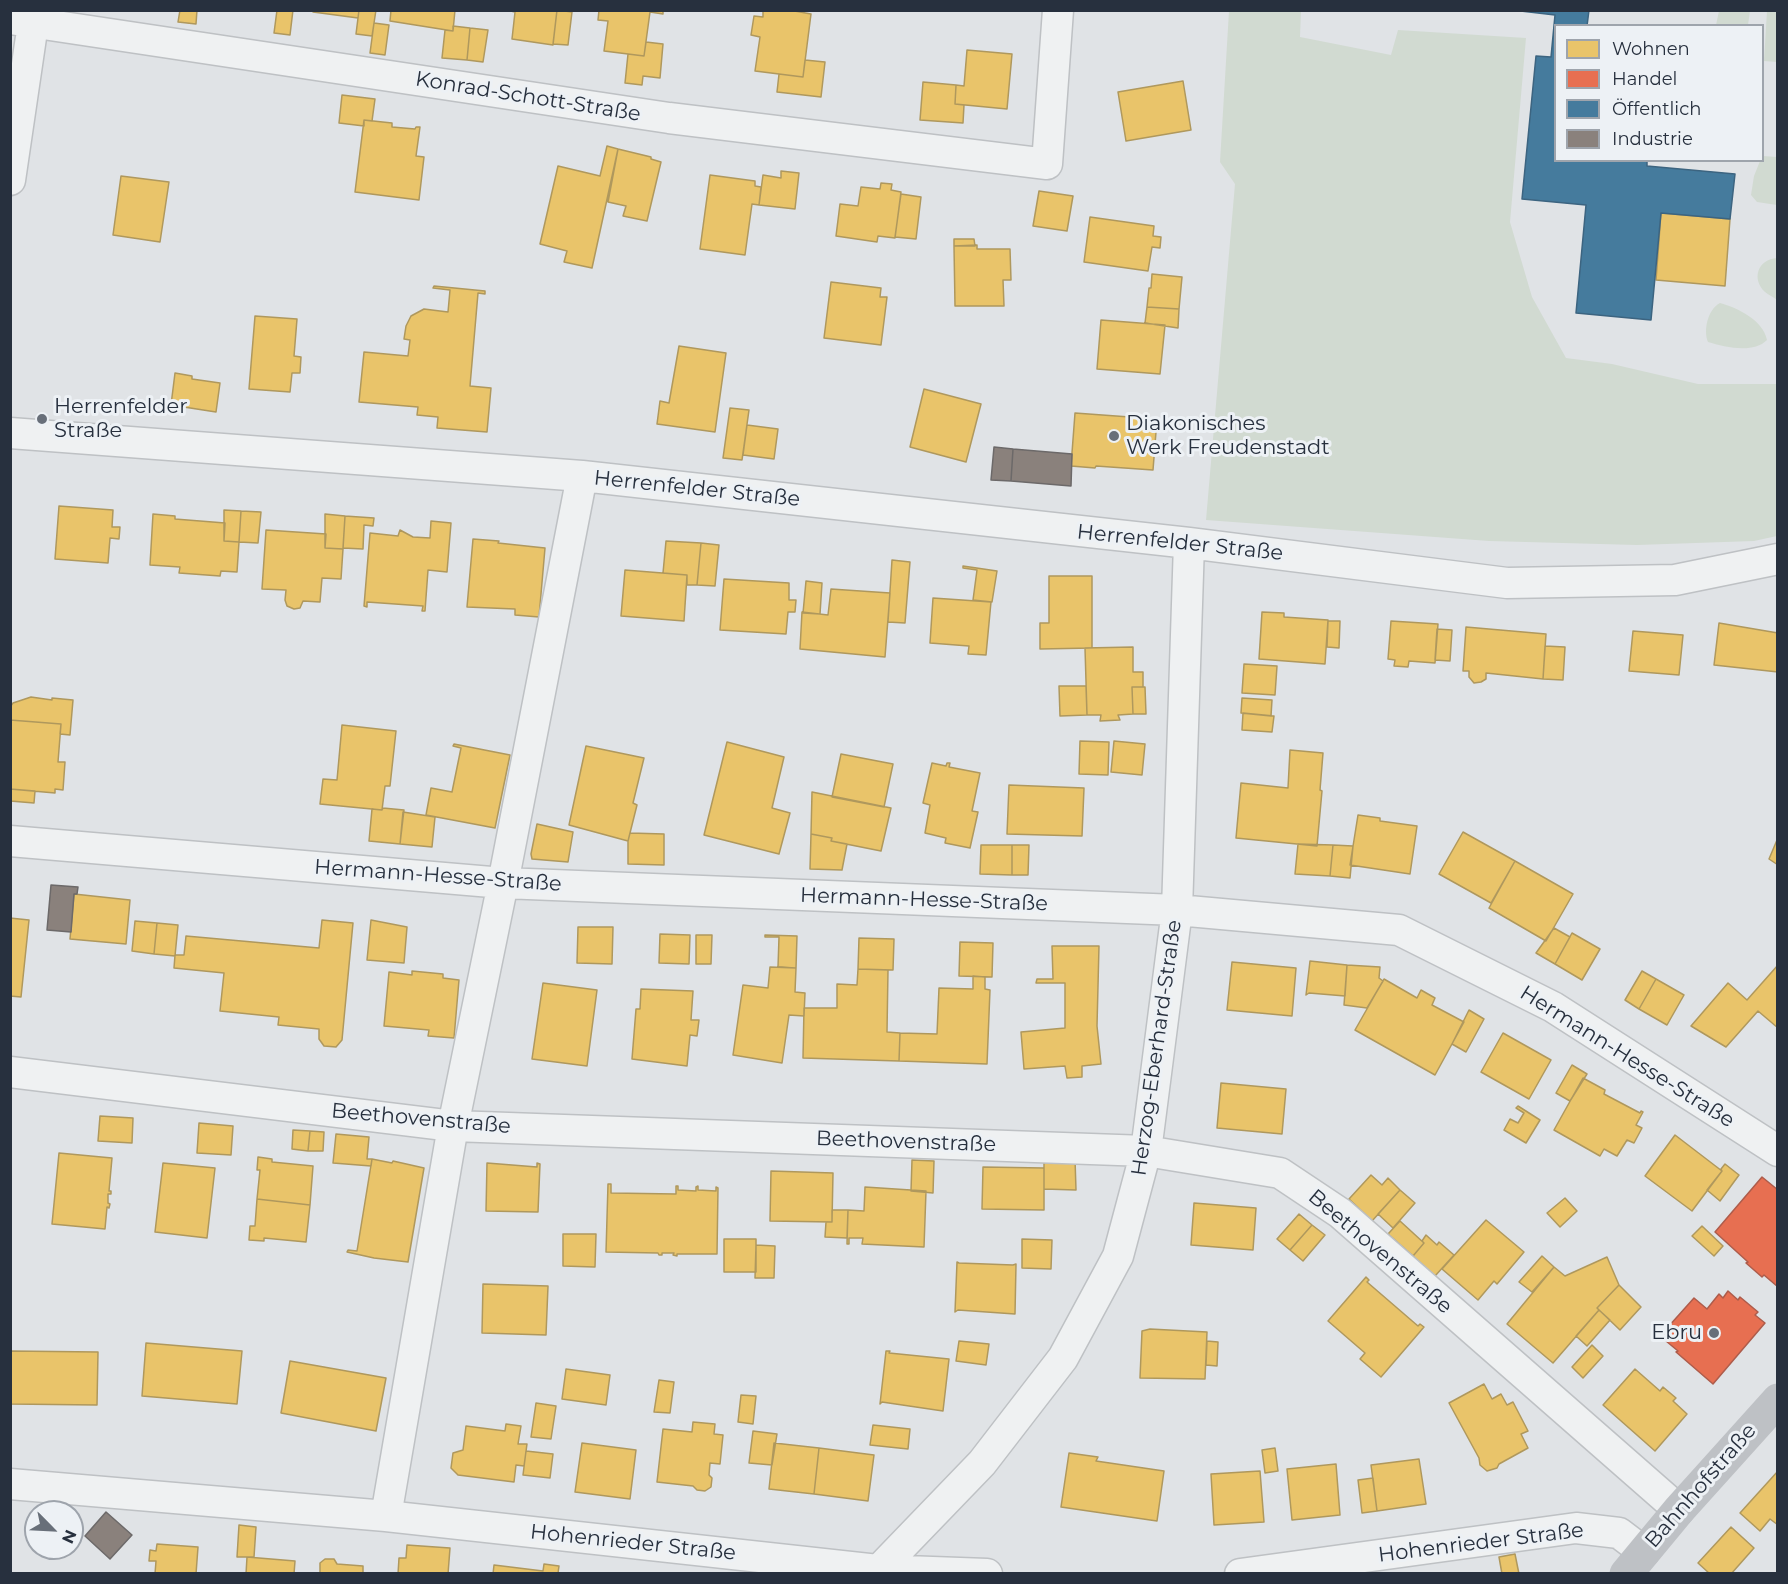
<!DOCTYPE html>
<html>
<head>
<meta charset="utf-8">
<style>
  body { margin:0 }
  #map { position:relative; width:1788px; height:1584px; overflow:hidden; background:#e0e3e6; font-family:Montserrat,sans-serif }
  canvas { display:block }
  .frame { position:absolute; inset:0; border:12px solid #27303e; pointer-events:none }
  .legend { position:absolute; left:1554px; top:24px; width:210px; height:138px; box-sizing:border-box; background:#edf1f5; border:2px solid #9ea4ac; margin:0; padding:8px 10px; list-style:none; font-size:18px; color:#27303e }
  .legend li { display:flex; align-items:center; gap:12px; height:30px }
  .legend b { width:30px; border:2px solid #9ea4ac }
  .north { position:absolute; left:24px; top:1500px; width:60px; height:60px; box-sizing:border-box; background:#edf1f5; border:2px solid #9ea4ac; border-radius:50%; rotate:114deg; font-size:16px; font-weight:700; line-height:24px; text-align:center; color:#27303e }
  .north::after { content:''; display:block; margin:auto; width:21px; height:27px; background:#686f79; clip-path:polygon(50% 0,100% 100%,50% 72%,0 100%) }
</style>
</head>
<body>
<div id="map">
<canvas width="1788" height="1584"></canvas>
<div class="frame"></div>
<ul class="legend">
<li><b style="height:16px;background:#e9c46a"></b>Wohnen</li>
<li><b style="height:16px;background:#e76f51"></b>Handel</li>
<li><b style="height:16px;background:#457b9d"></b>Öffentlich</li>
<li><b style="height:16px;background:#8a817c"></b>Industrie</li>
</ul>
<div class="north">N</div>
</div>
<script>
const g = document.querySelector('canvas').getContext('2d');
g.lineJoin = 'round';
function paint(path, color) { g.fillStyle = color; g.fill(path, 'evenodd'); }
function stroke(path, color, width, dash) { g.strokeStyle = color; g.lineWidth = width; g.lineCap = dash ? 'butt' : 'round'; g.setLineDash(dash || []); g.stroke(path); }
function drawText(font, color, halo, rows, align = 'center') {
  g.font = font + ' Montserrat,sans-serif'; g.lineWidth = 6; g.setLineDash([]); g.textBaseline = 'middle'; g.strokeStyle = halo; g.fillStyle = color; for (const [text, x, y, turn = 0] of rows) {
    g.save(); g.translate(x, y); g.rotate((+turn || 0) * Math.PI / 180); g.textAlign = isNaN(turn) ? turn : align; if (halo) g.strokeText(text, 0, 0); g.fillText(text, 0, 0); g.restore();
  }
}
paint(new Path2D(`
  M1229,11h72l-1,26 91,18 7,-25 128,8 -16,184 22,75 34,61 46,6 86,20h79v152l-23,5 -117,4 -148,-4 -283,-21 29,-336 -15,-22z
  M1719,11h31l-2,14h-32z
  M1767,11h10v51l-13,-1z
  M1763,156l14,1v48l-20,-3 -6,-7 3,-19 6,-15 2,-1z
  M1777,258h1l-1,42c-3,-3 -9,-5 -12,-8 -14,-13 -7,-33 12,-34z
  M1720,303c18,5 43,17 47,37 -14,14 -42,7 -59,2 -5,-12 0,-33 12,-39z`), '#d1dad1');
const homes = new Path2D(`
  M180,10h17l-1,14 -18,-2z
  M277,10h16l-3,25 -16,-2z
  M313,10h46l-1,8 -45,-6z
  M359,10h17l-4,26 -16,-2z
  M391,10h64l-2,21 -63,-10z
  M557,10l-4,35 -41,-6 3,-27 -9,-2z
  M557,10l15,2 -4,33 -15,-1z
  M599,10h64v4l-13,-2 -6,44 -40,-5 4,-30 -10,-1z
  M763,10h26l22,4 -8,63 -48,-6 5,-34 -9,-2 3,-19 9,1z
  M374,23l15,2 -4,30 -15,-2z
  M453,26l17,2 -3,32 -25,-2 3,-28 8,1z
  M470,28l18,2 -5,32 -16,-2z
  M646,42l17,2 -3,34 -17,-2 -1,9 -17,-2 3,-29 16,2z
  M967,50l45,4 -5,55 -52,-5 1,-19 8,1z
  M805,60l20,2 -4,35 -44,-5 2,-18 24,3z
  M1183,81l8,49 -65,11 -8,-49z
  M923,82l33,3 -1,19 9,1 -1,18 -43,-3z
  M342,95l33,4 -3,22 -8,-1v6l-25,-3z
  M364,120l28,3v4l23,2 1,-2h4l-4,29 8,1 -5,43 -64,-8z
  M607,146l11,3 -26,119 -28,-6 3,-11 -27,-7 18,-78 42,10z
  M618,149l33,8v2l10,3 -14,59 -24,-5 3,-10 -18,-4z
  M781,171l18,2 -4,36 -36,-4 4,-30 18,3z
  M710,175l45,6v5l6,1 -2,18 -7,-1 -7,51 -45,-6z
  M121,176l48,6 -9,60 -47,-7z
  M881,183l11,1 -1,6 10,2 -6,46 -17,-2 -1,6 -41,-6 4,-32 18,2 3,-19 19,2z
  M1039,191l34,5 -6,35 -34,-5z
  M901,194l20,3 -5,42 -21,-2z
  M1661,213l69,6 -5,67 -69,-6z
  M1090,217l64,9 -1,10 8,1 -1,11 -8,-1 -4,24 -64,-9z
  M954,239h20l1,7h-21z
  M977,245v4h33l1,31h-8l1,26h-49l-1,-60z
  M1152,274l30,3 -3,32 -32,-2 2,-19h2z
  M831,282l50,6 -1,9h7l-6,48 -57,-7z
  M434,286l51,5v3l-7,-1 -8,93 21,2 -4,44 -50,-4 1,-11 -21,-2 1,-8 -59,-5 5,-50 44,4 2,-16 -6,-1 2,-13 5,-10 13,-7 24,3 2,-22 -17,-2z
  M1147,307l32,2 -1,19 -33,-5z
  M255,316l42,3 -3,37 7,1 -1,16h-8l-2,19 -41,-3z
  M1101,320l64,5 -5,49 -63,-5z
  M679,346l47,7 -11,79 -58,-8 3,-23 9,2z
  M175,373l17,3v3l28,4 -4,29 -45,-7z
  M924,389l57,15 -15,58 -56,-15z
  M730,408l19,2 -7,50 -19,-2z
  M1075,413l82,6 -4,51 -57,-4 -1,2 -24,-2z
  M747,425l31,4 -4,30 -31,-4z
  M59,506l54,4 -1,17h8l-1,12 -9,-1 -2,25 -53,-4z
  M224,510l17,1 -2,31 -15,-1z
  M241,511l20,1 -3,31 -19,-1z
  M153,514l22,2v3l50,4 -1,18 15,1 -2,30 -16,-1 -1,5 -41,-3 1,-6 -30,-2z
  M325,514l20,2 -2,33 -18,-1z
  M345,516l29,2 -1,8 -9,-1 -1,24 -20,-1z
  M431,521l20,2 -4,49 -19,-2 -3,41h-3l1,-5 -56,-4v5l-3,-1 6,-73 28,3 2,-6 13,7 17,1z
  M266,530l60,4 -1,14 18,1 -2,30 -19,-1 -2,24 -17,-1 -3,7 -6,1 -7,-3 -2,-6 1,-10 -24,-1z
  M473,539l26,2 -1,2 47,5 -6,69 -24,-2v-6l-48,-2z
  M666,541l35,2 -4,42h-10v-10l-24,-2z
  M701,543l18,2 -4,41 -18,-1z
  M892,560l18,2 -5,61 -17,-1z
  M963,566l34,5 -5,31 -19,-2 4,-30 -14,-2z
  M625,570l62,5 -3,46 -63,-5z
  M1049,576h43v72l-52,1v-26h9z
  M724,579l65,4v17h7l-1,12h-7l-2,22 -66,-4z
  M806,581l16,2 -2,31 -17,-1z
  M831,589l59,4 -5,64 -85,-8 2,-37 26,3z
  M933,598l58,4 -5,53 -18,-1 1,-8 -39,-3z
  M1262,612l22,1v4l44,3 -3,44 -66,-5z
  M1328,621h12l-1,27 -12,-1z
  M1391,621l47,3 -3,39 -26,-2 -1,6 -14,-1 1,-6 -7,-1z
  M1719,623l59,10v39l-64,-7z
  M1466,627l80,7 -3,45 -57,-6v6l-5,3 -7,1 -5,-6v-6h-6z
  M1437,629l15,1 -2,31 -15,-1z
  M1633,631l50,4 -4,40 -50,-4z
  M1545,646l20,1 -2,33 -20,-1z
  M1133,647v25h10v15h-11l1,27 -15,1 2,5 -20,1 1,-6h-14l-2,-67z
  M1244,664l33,2 -2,29 -33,-2z
  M1059,686h27l1,29 -27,1z
  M1132,687h13l1,27h-13z
  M31,697l21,3v-2l21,2 -3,35 -10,-1 1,-10 -51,-4v-13l3,-4z
  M1242,698l30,2 -1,16 -30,-3z
  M1243,713l31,3 -2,16 -30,-2z
  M10,720l51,4 -3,38h7l-2,28 -8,-1v4l-45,-4z
  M342,725l54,6 -6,55h-5l-3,24 -62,-6 3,-25 14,1z
  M1080,741l29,1 -1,33 -29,-1z
  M1114,741l31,3 -3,31 -31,-3z
  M727,742l57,15 -12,51 18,5 -11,41 -75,-19z
  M454,744l56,11 -15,73 -69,-13 5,-27 21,4 9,-44 -8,-2z
  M586,746l58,12 -11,45 4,2 -9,36 -59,-16z
  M1290,750l33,3 -3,37 2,1 -5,55 -81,-8 5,-55 47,5z
  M841,754l52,10 -9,43 -52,-10z
  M932,763l14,3 1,-3h3l-1,4 31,6 -8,38 6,1 -8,36 -25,-5 1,-5 -21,-5 5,-28 -7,-2z
  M1009,785l75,3 -2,48 -75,-2z
  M10,789l25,2 -1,12 -24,-2z
  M812,792l79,16 -10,43 -50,-10 1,-3 -21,-4z
  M383,808l21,2 -4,34 -31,-3 3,-32 10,1z
  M403,812l32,5 -3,30 -32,-3z
  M1358,815l22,3v3l37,5 -7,48 -60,-9z
  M537,824l36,8 -5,30 -36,-3 -1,-5z
  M1463,832l52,29 -24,42 -52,-29z
  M630,833l34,1v31l-36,-1v-23z
  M811,834l21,4 -1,3 16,3 -5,26 -32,-1z
  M1777,840h1v25l-9,-6z
  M1298,844l35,1 -3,31 -35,-2z
  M981,845h31v30l-32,-1z
  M1012,845h17l-1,30h-16z
  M1333,845l20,1 -3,32 -20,-2z
  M1515,861l58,33 -27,47 -57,-33z
  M74,894l56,6 -4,44 -56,-5z
  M10,918l19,2 -8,77 -11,-1z
  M322,920l31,3 -11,117 -6,7 -12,-1 -5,-7v-10l-41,-4 1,-8 -59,-6 4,-38 -50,-5 1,-13h9l2,-19 133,12z
  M371,920l36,7 -3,36 -37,-3z
  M135,921l22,2 -3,31 -22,-3z
  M157,923l21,2 -3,31 -21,-2z
  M578,927h35l-1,37 -35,-1z
  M1554,928l16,9 -15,27 -19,-11z
  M1572,933l28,16 -18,31 -27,-16z
  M660,934l30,1 -1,29 -30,-1z
  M696,935h16l-1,29h-15z
  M765,935l32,1 -1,32 -18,-1 1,-30h-14z
  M859,938l35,1 -1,31 -35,-1z
  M960,942l33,1 -1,34 -33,-1z
  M1052,946h47l-2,80 4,38 -19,2v11l-15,1 -2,-12 -41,3 -3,-37 44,-4v-45h-29l1,-4h16z
  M1310,961l37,4 -2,31 -36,-3 -3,2z
  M1232,962l64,6 -4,48 -65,-6z
  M1347,965l33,2 -1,11 4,3 -16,27 -23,-3z
  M1778,965v63l-20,-17 -32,36 -35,-21 37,-43 19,17z
  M770,967l26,1 -1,24 10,1 -1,23 -15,-1 -7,48 -49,-8 10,-70 25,3z
  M858,969l30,1 -1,62 13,1 -1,28 -96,-3 1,-50h33v-24l20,1z
  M412,971l31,3v4l16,2 -5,58 -26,-2 1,-6 -45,-4 5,-54 23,3z
  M1642,971l14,8 -17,30 -14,-9z
  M973,976l12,1v12l5,1 -3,74 -88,-3 1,-28 37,1 2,-46 34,1z
  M1384,979l33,19 4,-8 14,8 -3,7 32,17 -29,53 -80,-45z
  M1656,979l28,16 -17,30 -28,-16z
  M543,983l54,7 -10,76 -55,-7z
  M641,989l52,2 -2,29h8l-2,16 -7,-1 -3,31 -55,-7 4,-50h4z
  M1469,1010l15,9 -18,33 -14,-8z
  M1503,1033l48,27 -22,39 -48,-27z
  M1572,1065l15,9 -17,27 -14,-8z
  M1583,1078l22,12 -1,4 36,19 1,-2 2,1 -7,13 6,3 -8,15 -7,-3 -10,16 -13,-7 -4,7 -46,-26z
  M1221,1083l65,6 -4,45 -65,-6z
  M1518,1106l22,14 -14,23 -22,-13 6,-11 8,4 6,-10 -8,-5z
  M100,1116l33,2 -1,25 -34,-2z
  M199,1123l34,3 -2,29 -34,-2z
  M293,1130l17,1 -2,20 -16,-2z
  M310,1131l14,1 -1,19h-15z
  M336,1134l33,3 -2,22h5l-1,7 -38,-3z
  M1675,1135l47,36 -30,40 -47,-35z
  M59,1153l53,5 -3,33h2v3h-3v9l2,1 -1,4 -2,-1 -2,22 -53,-5z
  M258,1157l14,2v3l41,4 -3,39 -53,-6 3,-29h-3z
  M372,1159l20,4 1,-2 31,7 -16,94 -34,-4 -27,-6 1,-2 9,1z
  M1044,1159h31l1,31 -32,-1z
  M912,1160l22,1 -1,32 -22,-2z
  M163,1163l52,5 -8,70 -52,-6z
  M487,1163l50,4v-4l3,1 -2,48 -52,-1z
  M1725,1164l14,11 -19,26 -13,-11 15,-19 -1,-2z
  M983,1167l61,1v42l-62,-1z
  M771,1171l62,2 -1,49 -62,-1z
  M1371,1175l11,10 6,-7 12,12 -28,31 -23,-22z
  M608,1184h3v9l65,1v-8h2v4l18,1v-4l2,-1v4l18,1v-4l2,1 -1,66h-40v2l-4,-1 1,-2h-12v2h-3l-1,-2 -52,-1z
  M865,1187l61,4 -2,56 -62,-3 1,-6h-14v6h-2l1,-34 16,1z
  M1400,1190l15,13 -22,25 -15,-14z
  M1565,1198l12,13 -17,16 -13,-14z
  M257,1199l53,6 -4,37 -42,-4v3l-15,-1 1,-14h5z
  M1194,1203l62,5 -3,42 -62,-5z
  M832,1210h16l-1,28 -22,-1 1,-15h6z
  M1299,1214l13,11 -22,25 -13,-11z
  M1486,1220l38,32 -27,32 -3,-3 -16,19 -36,-31z
  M1400,1221l24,22 -11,13 -25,-22z
  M1312,1225l13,10 -22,26 -13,-11z
  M1702,1226l21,20 -9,10 -22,-20z
  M563,1234h33l-1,33 -32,-1z
  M1426,1235l11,10 2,-3 15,13 -19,21 -22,-20 11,-13 -2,-2z
  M724,1239h32v33h-32z
  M1022,1239l30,1 -1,29 -29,-1z
  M756,1245l19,1 -1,32h-19z
  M1542,1256l12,11 -22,25 -13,-10z
  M1607,1257l12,28 -22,23 2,2 -46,53 -46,-39 47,-57 11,9z
  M957,1262l2,1 54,2 3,-1 -1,50 -57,-4 -3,2z
  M1366,1277l3,3 -2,2 51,44 2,-2 4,3 -43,50 -21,-18 5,-6 -37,-32z
  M483,1284l65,2 -2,49 -64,-2z
  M1619,1285l22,22 -21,23 -23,-22z
  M1599,1310l11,10 -23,26 -11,-10z
  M1150,1329l57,3 -2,47 -65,-1 2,-47z
  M959,1341l30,3 -3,21 -30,-4z
  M1207,1341l11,1 -1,24 -11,-1z
  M146,1343l96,8 -5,53 -95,-8z
  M1592,1345l11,11 -20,22 -11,-11z
  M10,1351l88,1 -1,53 -87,-1z
  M886,1351h4l-1,2 60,6 -6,52 -61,-9 -2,2z
  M290,1361l96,17 -10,53 -95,-18z
  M566,1369l44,6 -4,30 -44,-6z
  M1635,1369l25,22 3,-4 13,11 -3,3 14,13 -32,37 -52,-46z
  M659,1380l15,2 -4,31 -16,-1z
  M1484,1384l8,15 9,-5 6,11 6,-3 15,29 -7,3 7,14 -29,16 -2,4 -10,3 -7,-6 -1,-7 -30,-55z
  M741,1395l15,1 -3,28 -15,-2z
  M536,1403l20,3 -5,33 -20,-2z
  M693,1422l22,2 -1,10 9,1 -3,29 -10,-1 -1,12 3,3 -1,9 -6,4 -8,-1 -4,-4 -36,-4 6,-53 29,3z
  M506,1424l15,2 -3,18h9l-3,22 -8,-1 -2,17 -56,-7 -7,-7 2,-15 10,-3 3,-24 39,5z
  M873,1425l37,4 -2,20 -38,-4z
  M753,1431l24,3 -5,31 -23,-2z
  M582,1443l54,7 -6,49 -55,-7z
  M774,1443l45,5 -5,46 -45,-5z
  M819,1448l55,7 -6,46 -54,-7z
  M1275,1448l3,23 -13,2 -3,-23z
  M526,1451l27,3 -3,24 -27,-3z
  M1069,1453l29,4 -2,4 68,10 -7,50 -96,-14z
  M1419,1459l7,45 -49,7 -6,-46z
  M1336,1464l4,51 -48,5 -5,-51z
  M1260,1471l4,51 -50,3 -3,-51z
  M1778,1471v54l-8,-6 -10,12 -20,-18z
  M1373,1478l4,33 -15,2 -4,-33z
  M239,1525l17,2 -2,30h-17z
  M1731,1527l23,21 -23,26h-21l-12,-11z
  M157,1544l41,3 -2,27h-41l1,-13h-7l1,-11 6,1z
  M407,1545l43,3 -2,26h-50l1,-16h7z
  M1515,1554l4,20h-17l-3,-17z
  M247,1557l48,4 -1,13h-48z
  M325,1559h9l3,5 26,2v8h-43v-11z
  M544,1564l15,2 -1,7 2,1h-67l1,-9 49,6z`);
paint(homes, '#e9c46a');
stroke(homes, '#af985d', 1.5);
const shops = new Path2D(`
  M1762,1177l16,13v97l-14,-12 -2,2 -16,-14 2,-1 -33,-30z
  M1728,1291l10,9 2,-3 18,15 -3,3 10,8 -52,61 -37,-32 2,-1 -18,-15 34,-38 13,11 12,-15 4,4z`);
paint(shops, '#e76f51');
stroke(shops, '#ad5c4b', 1.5);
const public = new Path2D(`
  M1512,10h77l-2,16h-31v134h91v6l88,8 -5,45 -69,-6 -10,107 -75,-7 10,-108 -64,-6 14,-143 15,1 4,-42z`);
paint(public, '#457b9d');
stroke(public, '#3c6480', 1.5);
const industry = new Path2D(`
  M994,447l19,2 -2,32 -20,-1z
  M1013,449l59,5 -1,32 -60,-5z
  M51,885l27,2 -1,7h-3l-3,38 -24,-2z
  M106,1512l26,23 -22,24 -25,-23z`);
paint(industry, '#8a817c');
stroke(industry, '#6c6969', 1.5);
const street = new Path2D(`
  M10,19l659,99 378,46 11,-154
  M10,180l25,-170
  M10,433l572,43 607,67 318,40 168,-3 103,-21
  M10,841l493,42 674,27 222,20 154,77 225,144
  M10,1072l443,54 693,25 134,22 60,40 339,297
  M10,1484l376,32 492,54 109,4
  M386,1516l67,-390 50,-243 79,-407
  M875,1574l107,-111 81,-105 55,-102 28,-105 31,-241 12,-367
  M1240,1574l336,-46 43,5 25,19`);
stroke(street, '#bec1c4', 33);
stroke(street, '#eff1f2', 30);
stroke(new Path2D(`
  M1626,1574l53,-64 99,-110`), '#bec1c5', 33);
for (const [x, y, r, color] of [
  [42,419,6,"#686f79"],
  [1114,436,6,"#686f79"],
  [1714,1333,6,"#686f79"]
]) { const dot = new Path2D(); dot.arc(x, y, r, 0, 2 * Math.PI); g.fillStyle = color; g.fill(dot); stroke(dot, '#edf1f5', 2); }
drawText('21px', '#27303e', '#edf1f5', [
  ["Konrad-Schott-Straße",528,97,9],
  ["Herrenfelder Straße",697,489,6],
  ["Herrenfelder Straße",1180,543,6],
  ["Hermann-Hesse-Straße",438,876,4],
  ["Hermann-Hesse-Straße",924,900,2],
  ["Herzog-Eberhard-Straße",1157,1048,-82],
  ["Hermann-Hesse-Straße",1627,1057,32],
  ["Beethovenstraße",421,1119,5],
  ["Beethovenstraße",906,1142,2],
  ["Beethovenstraße",1380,1252,40],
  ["Bahnhofstraße",1701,1486,-49],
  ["Hohenrieder Straße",633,1543,6],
  ["Hohenrieder Straße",1481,1543,-7]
]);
drawText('21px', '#27303e', '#edf1f5', [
  ["Herrenfelder",54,407],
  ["Straße",54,431],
  ["Diakonisches",1126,424],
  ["Werk Freudenstadt",1126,448],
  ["Ebru",1702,1333,"right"]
], 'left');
</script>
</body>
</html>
